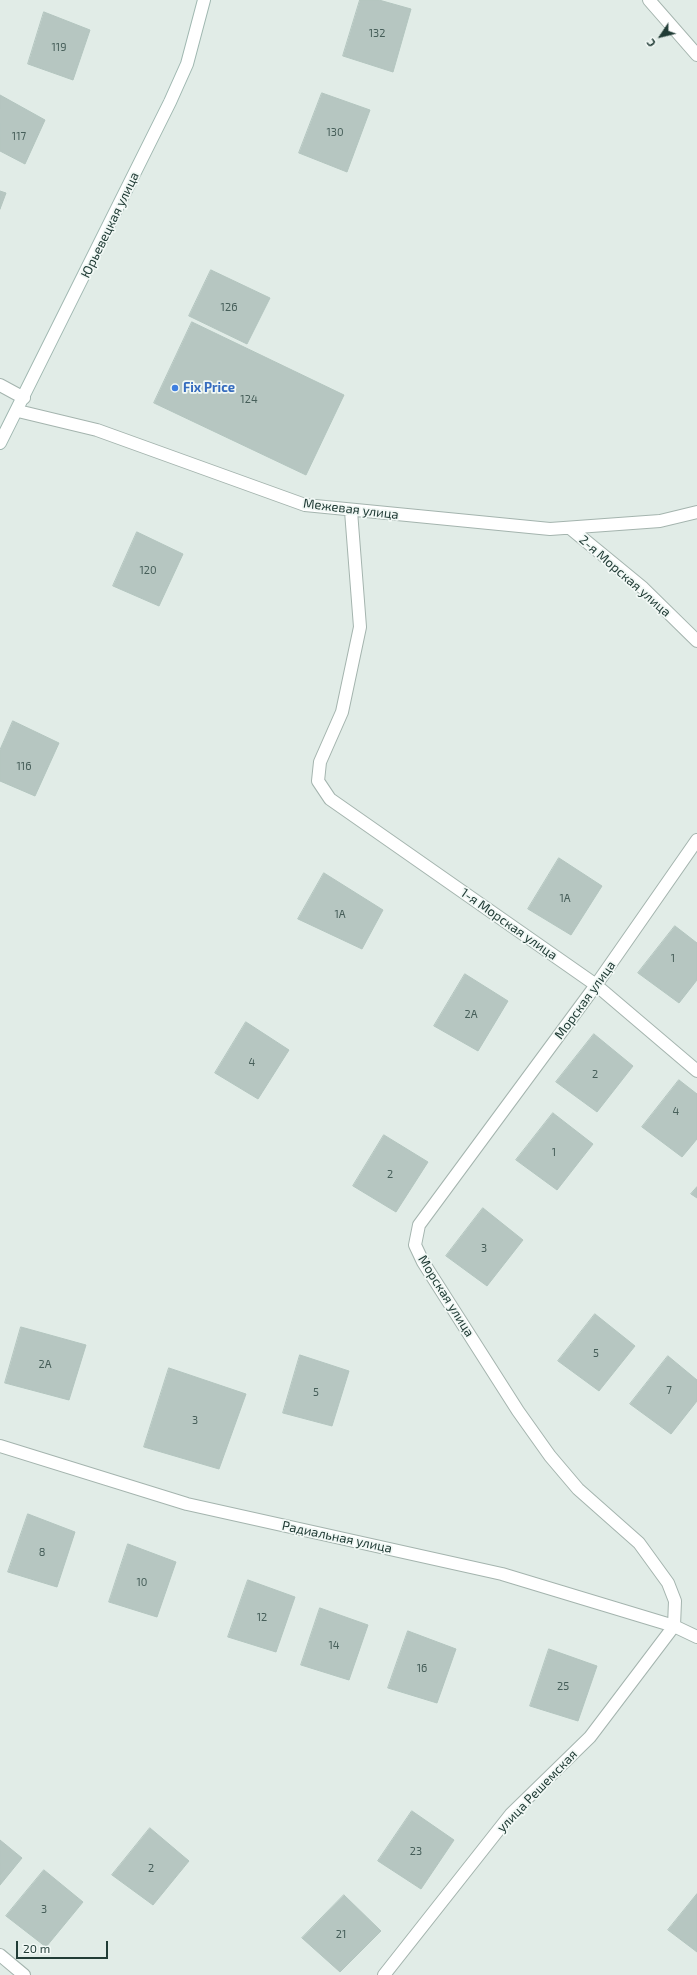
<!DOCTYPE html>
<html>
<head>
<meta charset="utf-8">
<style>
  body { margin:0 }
  #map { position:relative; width:697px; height:1975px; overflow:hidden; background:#e1ece7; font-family:"Exo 2",sans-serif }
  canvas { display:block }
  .north { position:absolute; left:641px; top:16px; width:40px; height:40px; -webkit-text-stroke:3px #f1f8f5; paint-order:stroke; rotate:235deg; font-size:11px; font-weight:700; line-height:16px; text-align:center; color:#213c36 }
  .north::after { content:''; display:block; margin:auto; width:14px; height:18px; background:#213c36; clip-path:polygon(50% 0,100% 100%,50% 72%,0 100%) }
  .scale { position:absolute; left:16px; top:1941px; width:92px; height:18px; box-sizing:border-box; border:2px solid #213c36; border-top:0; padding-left:5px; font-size:12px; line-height:14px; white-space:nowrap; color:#213c36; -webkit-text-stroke:3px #f1f8f5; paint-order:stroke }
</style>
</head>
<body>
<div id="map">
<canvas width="697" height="1975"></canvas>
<div class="north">С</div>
<div class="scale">20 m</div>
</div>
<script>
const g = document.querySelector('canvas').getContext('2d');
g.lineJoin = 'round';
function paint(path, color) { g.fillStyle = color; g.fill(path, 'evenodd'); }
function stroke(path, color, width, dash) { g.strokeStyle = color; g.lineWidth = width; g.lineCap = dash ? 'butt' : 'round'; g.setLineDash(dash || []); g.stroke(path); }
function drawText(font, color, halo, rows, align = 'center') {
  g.font = font + ' "Exo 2",sans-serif'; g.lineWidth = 3.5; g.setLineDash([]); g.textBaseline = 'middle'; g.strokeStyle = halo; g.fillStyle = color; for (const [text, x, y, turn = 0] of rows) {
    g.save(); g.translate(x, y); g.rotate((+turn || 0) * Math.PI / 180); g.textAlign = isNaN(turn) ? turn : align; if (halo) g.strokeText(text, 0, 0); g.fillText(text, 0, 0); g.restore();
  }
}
const building = new Path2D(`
  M360,0h19l32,9 -18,63 -50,-16z
  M44,12l46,18 -17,50 -45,-16z
  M322,93l48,17 -23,62 -48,-19z
  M0,95l45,25 -20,44 -25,-13z
  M0,191l6,2 -6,16z
  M211,270l59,28 -23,46 -58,-28z
  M192,322l152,73 -38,80 -152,-72z
  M137,532l46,22 -24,52 -46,-20z
  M13,721l46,22 -24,53 -35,-15v-31z
  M559,858l43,28 -31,49 -43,-26z
  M324,873l59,37 -21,39 -64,-30z
  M675,926l22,17v37l-18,23 -41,-30z
  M465,974l43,27 -30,50 -44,-25z
  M246,1022l43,28 -31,49 -43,-26z
  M594,1034l39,32 -36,46 -41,-30z
  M679,1080l18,14v45l-15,18 -40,-30z
  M553,1113l40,31 -36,46 -41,-30z
  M384,1135l44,27 -32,50 -43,-26z
  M697,1187v11l-6,-4z
  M483,1208l40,32 -36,46 -41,-30z
  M595,1314l40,32 -36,45 -41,-30z
  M21,1327l65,18 -17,55 -64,-17z
  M300,1355l49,16 -17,55 -49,-13z
  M668,1356l29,24v21l-26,33 -41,-30z
  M169,1368l77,26 -27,75 -75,-22z
  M28,1514l47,18 -18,55 -49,-15z
  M128,1544l48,18 -19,55 -48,-15z
  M248,1580l47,17 -19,55 -48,-15z
  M320,1608l48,17 -19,55 -48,-15z
  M408,1631l48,18 -19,54 -49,-15z
  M549,1649l48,17 -19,55 -48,-15z
  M412,1811l42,29 -33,49 -43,-28z
  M150,1828l39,33 -36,44 -41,-30z
  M0,1840l22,18 -22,27z
  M44,1870l39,32 -37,45 -40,-31z
  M697,1894v58l-29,-22z
  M344,1895l37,36 -41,41 -38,-34z`);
paint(building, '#b6c6c1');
stroke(building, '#b3c5bf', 1);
const street = new Path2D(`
  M649,0l48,55
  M0,385l24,13
  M18,411l79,19 208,75 245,24 110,-8 37,-9
  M351,511l9,116 -18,85 -22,50 -2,19 12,18 266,186 101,86
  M570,528l73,60 54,53
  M0,1446l187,58 315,70 172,52 23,11
  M674,1626l1,-25 -7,-18 -29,-40 -61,-54 -28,-33 -32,-45 -95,-149 -8,-17 4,-20 177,-240 101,-145
  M0,1955l24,20
  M384,1975l127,-161 79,-77 84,-111`);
const secondary = new Path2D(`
  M0,443l170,-341 17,-38 17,-64`);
stroke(street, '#a4b4ae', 14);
stroke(secondary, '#9fb7b0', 14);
stroke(street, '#fff', 12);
stroke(secondary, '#fff', 12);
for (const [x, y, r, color] of [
  [175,388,4,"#3f7fe0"]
]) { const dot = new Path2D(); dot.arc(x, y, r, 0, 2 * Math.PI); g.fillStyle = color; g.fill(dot); stroke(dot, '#f1f8f5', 1.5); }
drawText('11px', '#465e59', null, [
  ["132",377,33],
  ["119",59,47],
  ["130",335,132],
  ["117",19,136],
  ["126",229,307],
  ["124",249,399],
  ["120",148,570],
  ["116",24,766],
  ["1А",565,898],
  ["1А",340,914],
  ["1",673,958],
  ["2А",471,1014],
  ["4",252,1062],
  ["2",595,1074],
  ["4",676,1111],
  ["1",554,1152],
  ["2",390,1174],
  ["3",484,1248],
  ["5",596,1353],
  ["2А",45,1364],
  ["7",669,1390],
  ["5",316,1392],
  ["3",195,1420],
  ["8",42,1552],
  ["10",142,1582],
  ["12",262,1617],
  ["14",334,1645],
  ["16",422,1668],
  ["25",563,1686],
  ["23",416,1851],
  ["2",151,1868],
  ["3",44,1909],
  ["21",341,1934]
]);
drawText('13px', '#213c36', '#f1f8f5', [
  ["Юрьевецкая улица",110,225,-64],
  ["Межевая улица",351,509,7],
  ["2-я Морская улица",625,576,41],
  ["1-я Морская улица",509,924,35],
  ["Морская улица",585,1000,-54],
  ["Морская улица",446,1296,58],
  ["Радиальная улица",337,1537,12],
  ["улица Решемская",537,1791,-46]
]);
drawText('bold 13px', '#366cbe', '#f1f8f5', [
  ["Fix Price",183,388]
], 'left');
</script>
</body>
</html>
